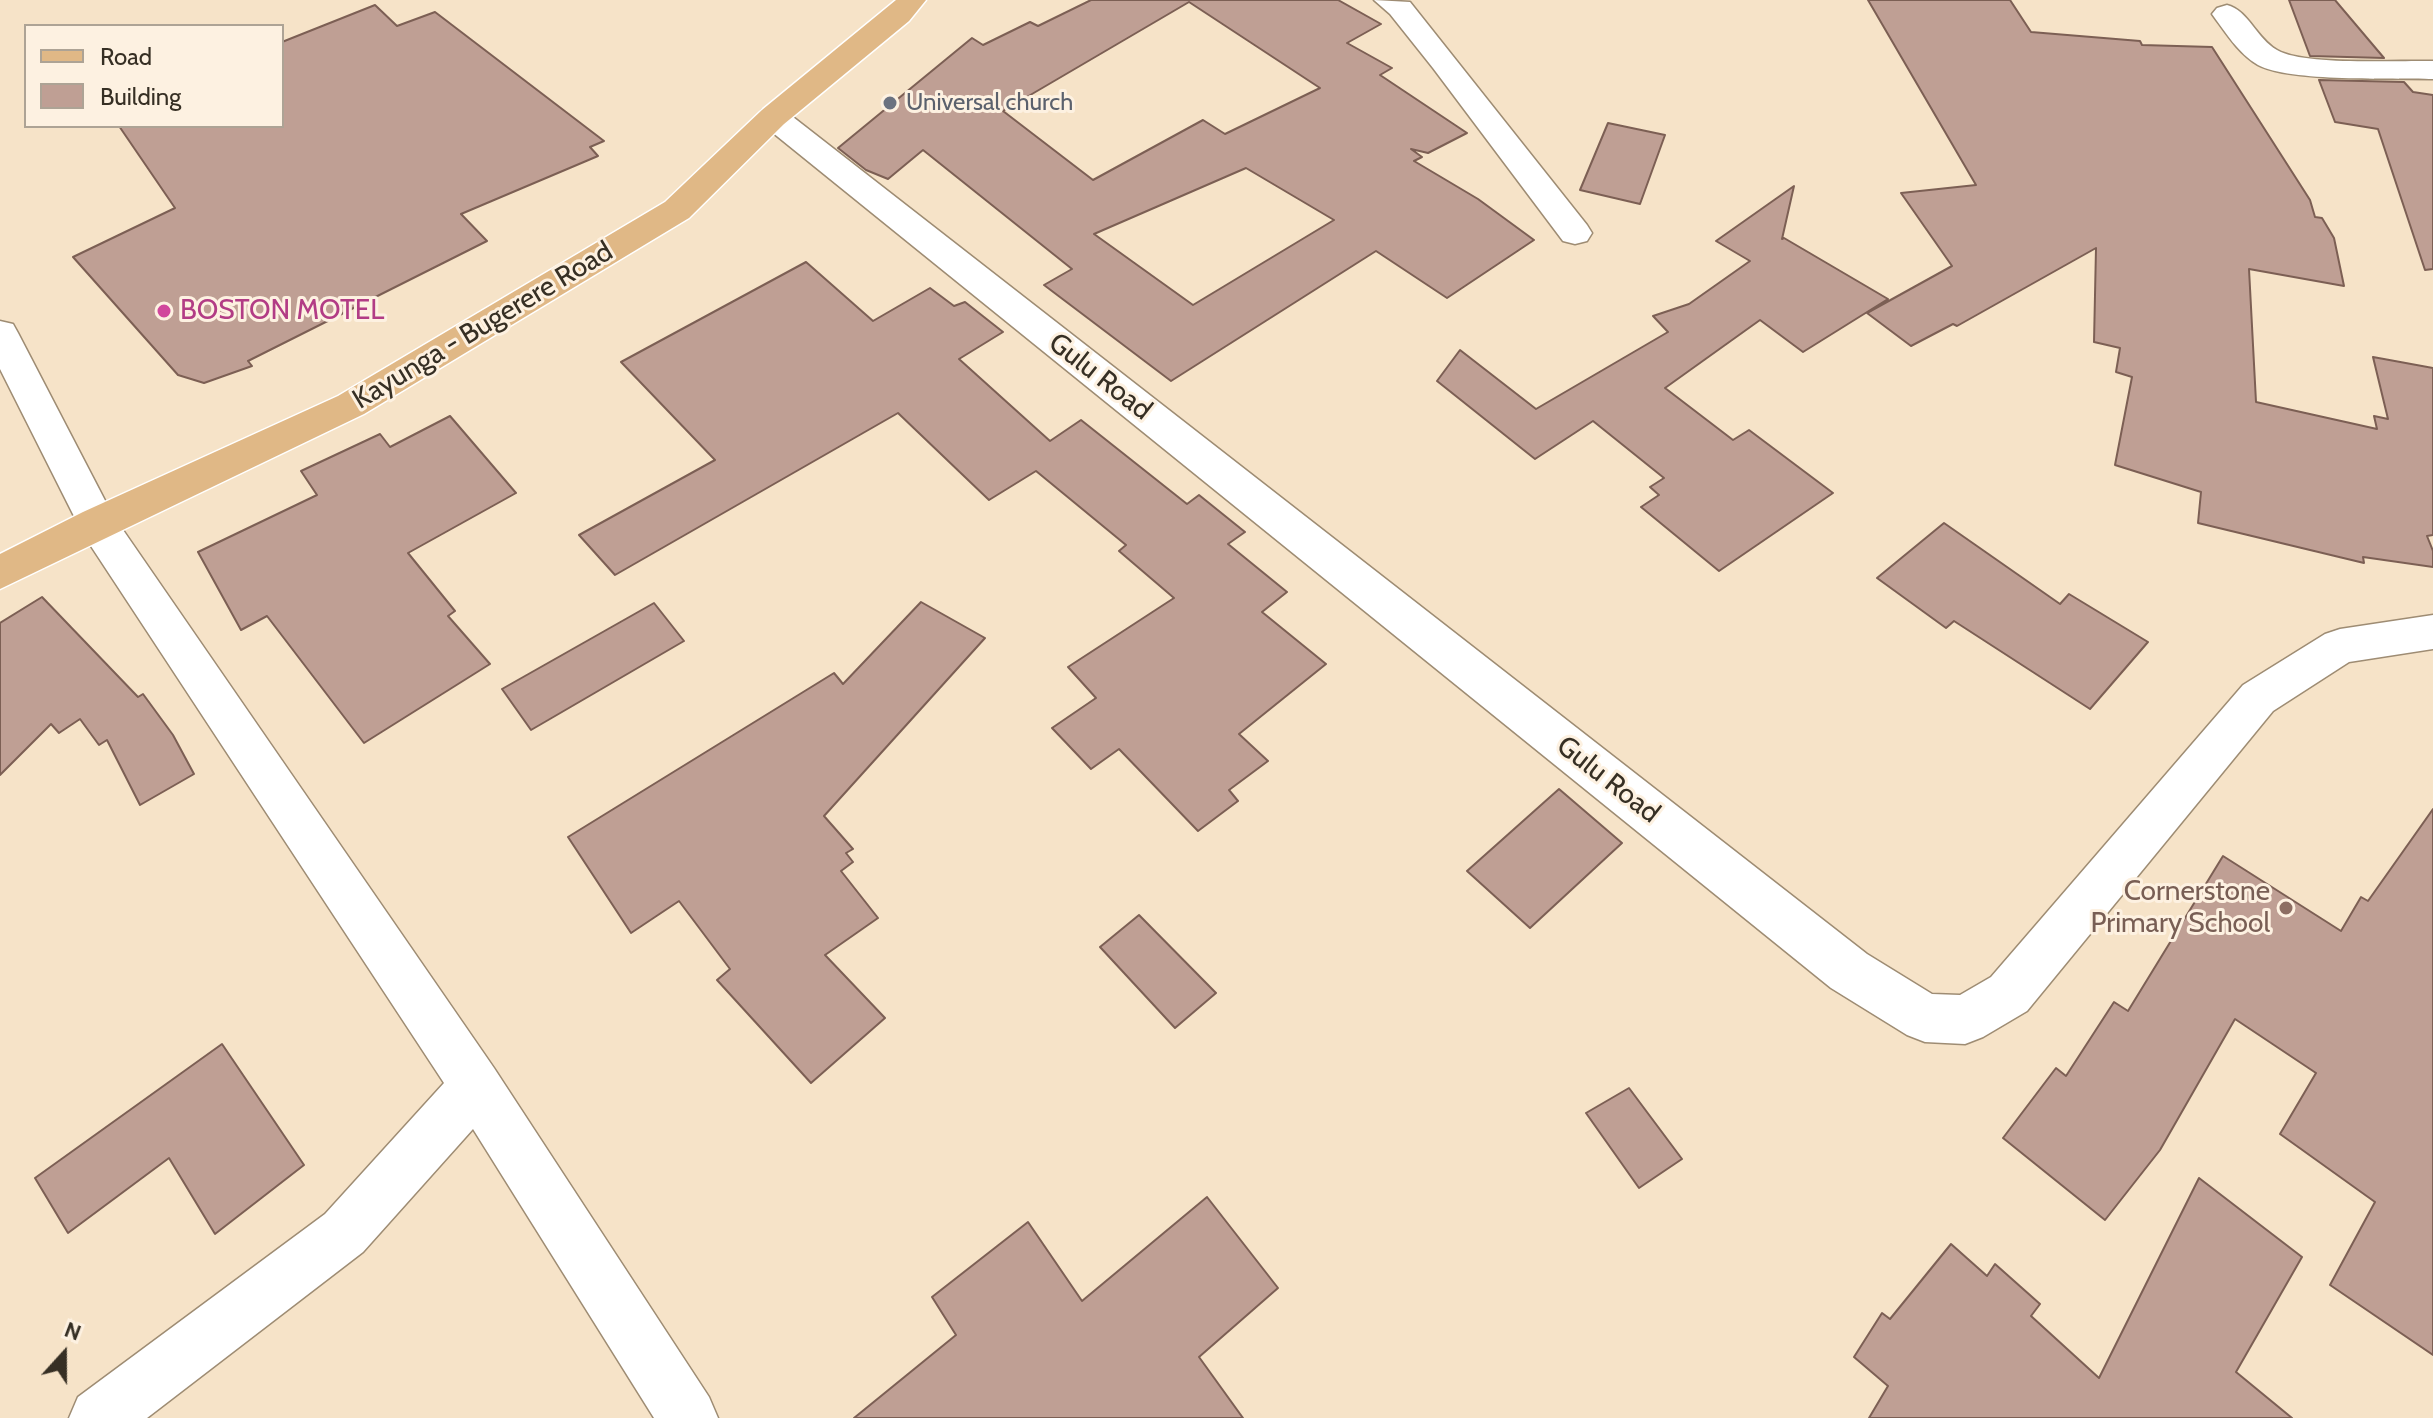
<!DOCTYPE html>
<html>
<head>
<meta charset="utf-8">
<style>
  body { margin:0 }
  #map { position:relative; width:2433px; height:1418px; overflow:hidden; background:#f6e3c8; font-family:Cabin,sans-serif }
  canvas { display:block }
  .legend { position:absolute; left:24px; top:24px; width:260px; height:104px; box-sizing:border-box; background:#fdf1e1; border:2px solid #ada395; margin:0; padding:10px 14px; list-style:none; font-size:24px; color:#362f24 }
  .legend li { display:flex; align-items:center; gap:16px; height:40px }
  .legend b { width:40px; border:2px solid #ada395 }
  .north { position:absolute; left:24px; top:1314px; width:80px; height:80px; -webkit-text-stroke:6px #fdf1e1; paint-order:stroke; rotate:21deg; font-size:22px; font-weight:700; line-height:32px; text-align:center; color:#362f24 }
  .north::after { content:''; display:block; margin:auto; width:28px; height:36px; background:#362f24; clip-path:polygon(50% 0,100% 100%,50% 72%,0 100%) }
</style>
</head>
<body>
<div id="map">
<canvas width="2433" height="1418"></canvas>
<ul class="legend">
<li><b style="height:10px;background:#e0b886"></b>Road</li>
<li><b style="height:22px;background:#bf9f94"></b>Building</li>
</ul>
<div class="north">N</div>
</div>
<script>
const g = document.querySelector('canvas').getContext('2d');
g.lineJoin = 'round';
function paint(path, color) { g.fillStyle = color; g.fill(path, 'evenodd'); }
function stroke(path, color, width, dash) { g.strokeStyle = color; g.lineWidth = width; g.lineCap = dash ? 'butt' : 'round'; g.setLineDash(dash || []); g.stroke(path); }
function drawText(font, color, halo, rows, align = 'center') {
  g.font = font + ' Cabin,sans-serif'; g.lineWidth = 6; g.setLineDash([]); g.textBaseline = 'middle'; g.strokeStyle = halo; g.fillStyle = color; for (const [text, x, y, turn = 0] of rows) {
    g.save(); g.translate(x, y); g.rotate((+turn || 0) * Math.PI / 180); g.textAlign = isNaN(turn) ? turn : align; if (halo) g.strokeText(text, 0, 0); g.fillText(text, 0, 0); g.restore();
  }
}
const building = new Path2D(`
  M1091,0h247l43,24 -34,19 45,25 -12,7 87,58 -39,20 -17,-4 11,8 -8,4 64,38 56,41 -87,58 -71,-47 -205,130 -127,-96 28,-16 -149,-119 -35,29 -22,-9 -28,-22 134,-110 11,7 47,-23 8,4zM1189,2l131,86 -95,46 -22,-14 -110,60 -90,-69zM1246,168l88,52 -141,85 -99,-71z
  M1868,0h142l21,32 109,9 2,4 70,2 98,153 5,17 7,1 12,20 10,48 -95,-17 7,133 121,27 -3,-13 14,3 -15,-62 60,11v167l-6,1 6,15v16l-70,-10 1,6 -166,-40 3,-31 -86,-27 17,-88 -16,-5 4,-24 -26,-6 2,-94 -139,78 -4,-2 -42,22 -44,-33 85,-47 -51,-73 75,-8z
  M2289,0h46l49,58 -74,-2z
  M375,5l22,21 38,-14 169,129 -14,6 8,9 -137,58 26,27 -239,120 4,5 -48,17 -26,-8 -105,-118 102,-49 -56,-82h163v-84z
  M2319,80l85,2 9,10 20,3v174l-8,1 -47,-141 -43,-7z
  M1608,123l57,12 -25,69 -60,-14z
  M1794,186l-12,53 2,-1 104,61 -85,53 -43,-32 -95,68 68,52 16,-10 84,63 -114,78 -78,-64 18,-12 -9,-8 14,-9 -71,-57 -58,38 -98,-78 23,-31 76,59 132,-77 -15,-16 36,-12 61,-43 -34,-20z
  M806,262l67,59 57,-33 24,18 11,-4 38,30 -44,27 91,82 31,-21 106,84 12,-9 46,37 -17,12 59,48 -25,20 64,52 -87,70 29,27 -39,29 9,11 -40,30 -79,-82 -28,20 -39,-41 44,-30 -28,-31 106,-69 -55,-47 7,-6 -90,-74 -47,29 -91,-87 -283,162 -36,-40 136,-75 -94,-98z
  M450,416l66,77 -108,60 47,58 -7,5 42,48 -126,79 -97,-127 -26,14 -43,-78 119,-57 -16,-24 79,-37 10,13z
  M1944,523l116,81 9,-10 79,48 -58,67 -136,-88 -8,7 -69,-50z
  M42,597l96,100 5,-3 30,41 21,39 -54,31 -33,-65 -8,5 -19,-26 -21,14 -8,-9 -51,51v-152z
  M921,602l64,36 -161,178 29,33 -7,4 7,9 -12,9 37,47 -53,37 60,63 -74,65 -94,-103 13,-11 -51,-68 -48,32 -63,-96 266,-164 9,11z
  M654,603l30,38 -153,89 -29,-41z
  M1559,789l63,54 -92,85 -63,-57z
  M2433,809v546l-103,-70 45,-83 -95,-68 36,-61 -81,-54 -75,131 -55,70 -102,-82 53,-70 10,8 48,-74 14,9 95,-155 118,75 20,-34 7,4z
  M1139,915l77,78 -41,35 -75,-81z
  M222,1044l82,121 -89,69 -46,-76 -101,75 -33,-55z
  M1629,1088l53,71 -43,29 -53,-75z
  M2199,1178l103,79 -66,115 56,46h-423l19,-32 -34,-29 28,-44 8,6 61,-75 36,32 8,-12 45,40 -9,12 68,62z
  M1207,1197l71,91 -79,69 44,61h-389l102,-83 -24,-38 96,-75 54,79z`);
paint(building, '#bf9f94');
stroke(building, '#7c5f54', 2);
const minor = new Path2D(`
  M1374,0l36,2 177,223 5,8 -5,8 -12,3 -12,-3 -130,-173 -43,-54z
  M2227,5c21,5 30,34 50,45 27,16 121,10 156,11v18c-39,-1 -144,3 -175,-14 -20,-12 -32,-32 -46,-51l5,-6z
  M773,108l11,2 1083,844 65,40 28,1 31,-18 252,-292 82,-51 15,-5 93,-14v34l-84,13 -76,49 -246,300 -44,26 -18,7 -40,-2 -18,-7 -76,-47 -1069,-864 -5,-7 5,-7z
  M0,321l13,3 5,9 94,181 382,554 215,329 9,21h-64l-181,-289 -110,123 -216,166h-78l9,-21 247,-183 119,-131 -361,-549 -83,-165z`);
const major = new Path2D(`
  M896,0h30l-17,21 -125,103 -95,94 -325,196 -364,175v-35l83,-42 255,-116 327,-194 97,-92z`);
stroke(minor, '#9e8c73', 3);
stroke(major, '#fff', 3);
paint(minor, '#fff');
paint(major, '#e0b886');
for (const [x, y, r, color] of [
  [890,103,8,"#6b7280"],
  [164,311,8,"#d1479c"],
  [2286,908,8,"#8d6e63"]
]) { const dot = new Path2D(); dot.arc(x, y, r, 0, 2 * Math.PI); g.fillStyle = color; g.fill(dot); stroke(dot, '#fdf1e1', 3); }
drawText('24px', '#5b616d', '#fdf1e1', [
  ["Universal church",906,103]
], 'left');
drawText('28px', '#b23c85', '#fdf1e1', [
  ["BOSTON MOTEL",180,311]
], 'left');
drawText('28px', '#362f24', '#fdf1e1', [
  ["Kayunga - Bugerere Road",483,326,-31],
  ["Gulu Road",1100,377,38],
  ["Gulu Road",1608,780,38]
]);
drawText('28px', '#785e54', '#fdf1e1', [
  ["Cornerstone",2270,892],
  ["Primary School",2270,924]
], 'right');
</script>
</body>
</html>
